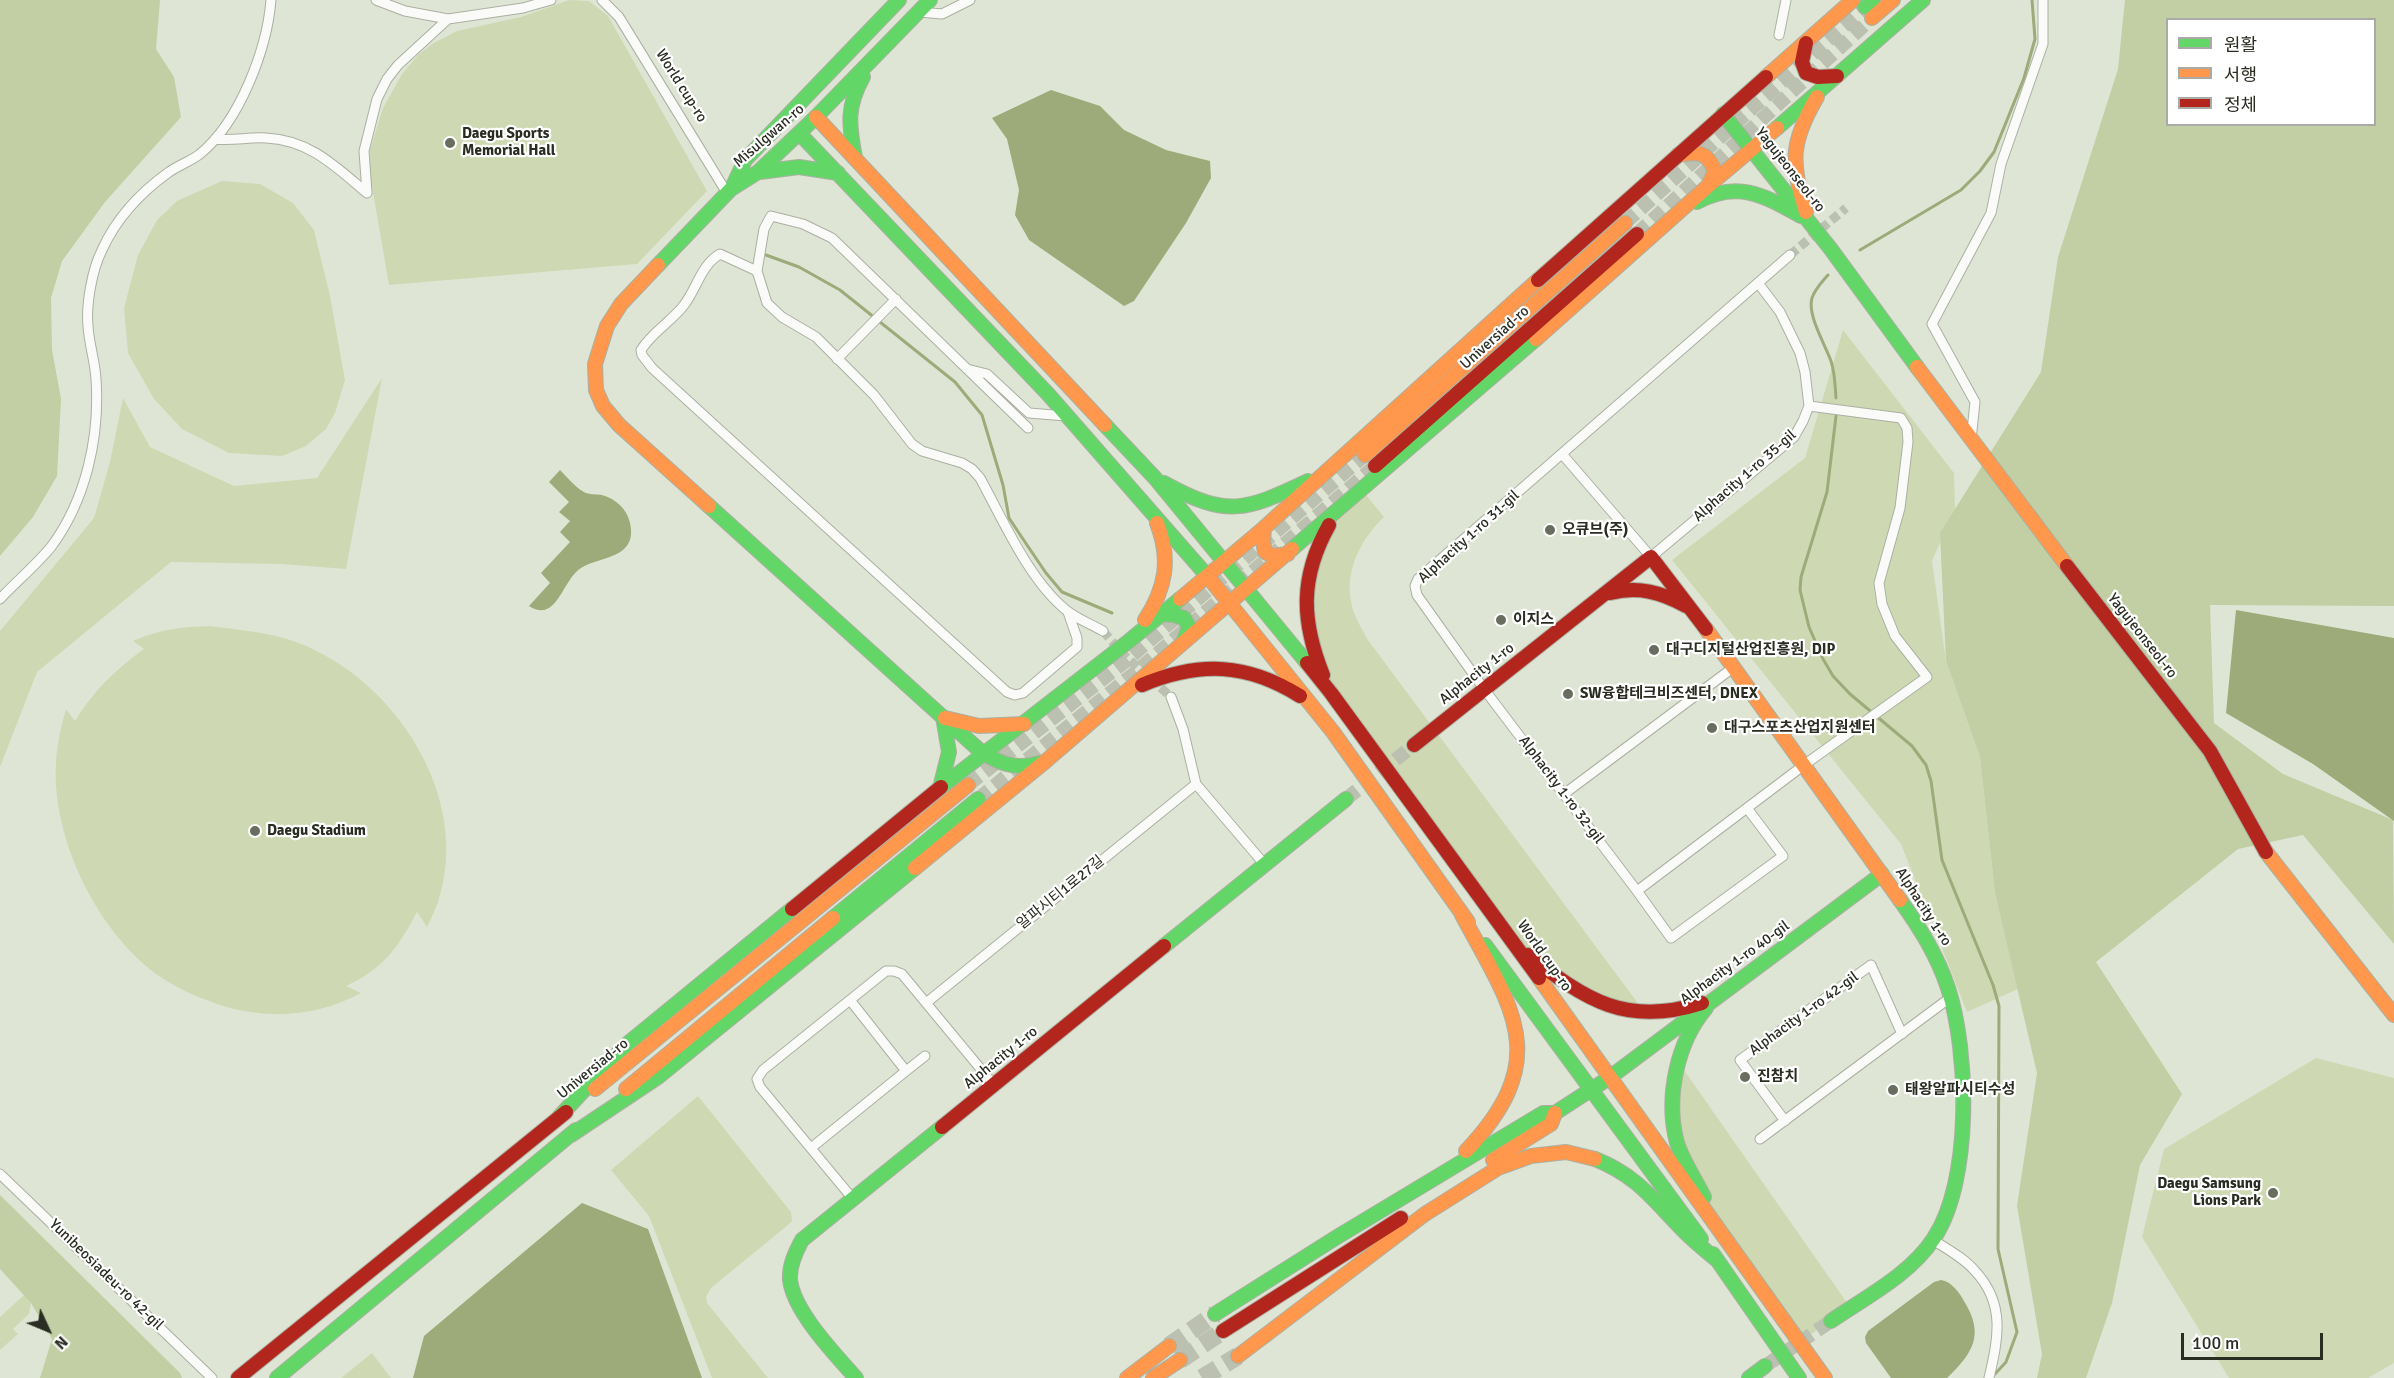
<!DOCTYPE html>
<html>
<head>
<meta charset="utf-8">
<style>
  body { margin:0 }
  #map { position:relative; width:2394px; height:1378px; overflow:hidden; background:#dfe5d4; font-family:Signika,"Noto Sans KR",sans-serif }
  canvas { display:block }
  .legend { position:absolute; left:2166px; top:18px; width:210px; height:108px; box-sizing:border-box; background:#fff; border:2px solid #aaaba7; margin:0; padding:8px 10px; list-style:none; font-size:18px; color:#2a2d22 }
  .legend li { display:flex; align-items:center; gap:12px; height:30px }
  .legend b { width:30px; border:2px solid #aaaba7 }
  .north { position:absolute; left:18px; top:1300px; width:60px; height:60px; -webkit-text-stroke:4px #fff; paint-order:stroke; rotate:134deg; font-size:16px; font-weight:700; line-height:24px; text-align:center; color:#2a2d22 }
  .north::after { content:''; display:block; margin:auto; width:21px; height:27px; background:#2a2d22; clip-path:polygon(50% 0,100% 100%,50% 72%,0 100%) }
  .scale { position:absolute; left:2181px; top:1333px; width:142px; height:27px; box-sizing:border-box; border:3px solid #2a2d22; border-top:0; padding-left:8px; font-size:18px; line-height:21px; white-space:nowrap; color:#2a2d22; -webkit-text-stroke:4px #fff; paint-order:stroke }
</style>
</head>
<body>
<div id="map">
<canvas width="2394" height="1378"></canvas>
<ul class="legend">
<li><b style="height:8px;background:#63d668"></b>원활</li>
<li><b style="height:8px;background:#ff974d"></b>서행</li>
<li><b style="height:8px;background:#b3261e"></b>정체</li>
</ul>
<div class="north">N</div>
<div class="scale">100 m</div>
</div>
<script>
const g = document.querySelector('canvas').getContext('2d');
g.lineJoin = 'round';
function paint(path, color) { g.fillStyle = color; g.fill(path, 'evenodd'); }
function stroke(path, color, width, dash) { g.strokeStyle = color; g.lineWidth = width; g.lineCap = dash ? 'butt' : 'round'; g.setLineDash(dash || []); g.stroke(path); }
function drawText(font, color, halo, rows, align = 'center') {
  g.font = font + ' Signika,"Noto Sans KR",sans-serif'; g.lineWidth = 4.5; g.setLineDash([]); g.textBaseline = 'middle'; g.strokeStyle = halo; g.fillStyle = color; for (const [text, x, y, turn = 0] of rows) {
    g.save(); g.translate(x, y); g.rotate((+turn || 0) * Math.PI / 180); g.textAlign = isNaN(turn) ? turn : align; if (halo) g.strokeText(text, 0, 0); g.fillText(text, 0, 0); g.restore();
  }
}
paint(new Path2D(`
  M569,0l20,1 19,15 99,175 -70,73 -248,21 -19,-110v-25l13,-42 19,-34 16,-19 14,-11 25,-13 64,-14z
  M222,181l38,3 33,19 21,27 16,66 15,84 -10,33 -9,16 -20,17 -24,10 -53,-3 -47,-24 -28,-30 -26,-46 -4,-45 14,-53 19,-35 20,-19z
  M1843,330l111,143 1,36 -23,52 14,100 34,96 15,136 23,96 -51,23 -66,-168 -229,-284 133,-102z
  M382,378l-36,191 -65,-5 -110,-2 -134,110 -37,95v-136l94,-113 16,-56 13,-64 27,49 84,39 83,-8z
  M1362,490l22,27c-22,21 -39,52 -33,84 2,14 10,26 17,39l275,370 -38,-5 -79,-52 -195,-260 -26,-87 27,-85z
  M210,626c29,4 58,6 86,16 98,36 177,155 142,260 -3,8 -7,17 -11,25l-10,-15c-19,36 -34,57 -71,74l15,7c-44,24 -94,27 -141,12 -20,-7 -40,-15 -58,-27 -63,-42 -111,-139 -106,-216 1,-18 5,-35 10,-53l9,12c18,-30 41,-52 69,-72l-11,-8c28,-12 47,-14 77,-15z
  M2316,1058l78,20v285l-26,15h-139l-87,-141 22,-88z
  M1679,1063l171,244 -50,35 -78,-109 -46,-92z
  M698,1096l93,116 1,9 -4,4 -77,63 -5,9 1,6 61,75h-56l-63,-162 -38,-46z
  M24,1295l7,8 -2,11 -16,15 5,5 -18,16v-33z
  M372,1353l19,25h-50z`), '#ced9b4');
paint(new Path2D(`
  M0,0h160l-4,49 18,28 7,40 -76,85 -43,59 -11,37 1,52 9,49 -4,77 -24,41 -33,39z
  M2125,0h269v606l-184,-1 4,118 69,51 110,46 1,124 -91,-109 -65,14 -142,113 86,132 -42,71 -28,138 -26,75h-49l5,-24 -25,-148 20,-133 -42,-180 -15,-136 -34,-96 -6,-128 101,-161 17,-115 60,-188zM2168,20h206v104h-206z
  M0,1195l180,178 2,5h-142l12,-39 -21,-36 -31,-34z`), '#c2cea3');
paint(new Path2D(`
  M1051,90l49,16 24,24 42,20 44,11 1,17 -25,45 -52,78 -10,5 -95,-66 -14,-25 4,-25 -12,-51 -15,-21z
  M560,470c7,7 15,17 24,22 5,3 13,2 18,3 14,4 25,14 28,28 8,36 -30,33 -49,45 -19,12 -24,56 -52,38l21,-23 -9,-10 29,-31 -10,-10 10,-11 -11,-9 10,-10 -20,-20z
  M2236,610l158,28v183l-81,-57 -87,-51z
  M582,1203l66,26 54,149h-289l11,-42z
  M1941,1280c11,2 18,12 23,21 21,34 9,52 -17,77h-56l-25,-35 -1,-6 3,-6 66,-49z`), '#9daa79');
stroke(new Path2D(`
  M1860,250l101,-60 19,-19 14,-19 30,-74 11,-39 -3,-39
  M766,255l33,12 41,23 115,92 27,33 21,70 6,33 18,27 19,28 16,19 50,21
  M1828,275c-6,7 -13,14 -16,23 -5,17 13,46 19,63 4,12 4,24 5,37
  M1836,416l-9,76 -26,85 -1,13 9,37 14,32 10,17 17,18 62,52 14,19 5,16 11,79 51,125 6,21 -1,243 19,83 -11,30 -11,12`), '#9daa79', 3);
stroke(new Path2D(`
  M1790,255l56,-47
  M1103,631l20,23 48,43`), '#bbc0b0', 9, [9, 4.5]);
stroke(new Path2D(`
  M1625,223l240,-216
  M1637,234l235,-216
  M968,785l159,-125 238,-205
  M978,799l159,-128 238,-205
  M1346,799l68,-54
  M1765,1366l66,-45`), '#bbc0b0', 14, [14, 7]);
stroke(new Path2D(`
  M1169,1346l46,-32
  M1180,1360l43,-29
  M1202,1378l36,-22`), '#bbc0b0', 18, [18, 9]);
const street = new Path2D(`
  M376,0l29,11 43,8 75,-11 28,-8
  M602,0l17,17 108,176
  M919,12l23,2 28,-14
  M1779,35l7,-35
  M215,139c17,2 34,-2 51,-1 44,2 70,29 101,55
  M367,193l-3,-42 13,-52 10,-20 11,-14 50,-46
  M1790,255l-372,324 -3,7 2,9 67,94 153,202 167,-126 123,-88 -32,-41 -13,-32 -3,-21 21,-75 8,-66 -1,-14 -6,-10 -92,-12
  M757,271l7,-42 7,-13 32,8 29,14 196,190
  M837,359l59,-60
  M967,369l20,5 42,39 37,3
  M1971,440l4,-38 -43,-78 59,-111 10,-49 42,-120v-44
  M1562,454l89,103 143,-120 9,-16 6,-15 -4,-34 -5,-19 -20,-41 -22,-29
  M0,599c16,-17 36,-34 51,-52 35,-47 49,-110 45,-168 -1,-18 -7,-35 -8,-53 -2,-22 4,-56 14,-76 14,-31 39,-58 67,-78 10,-7 22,-11 31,-18 40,-33 67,-105 71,-154
  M1068,612l9,26v9l-54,46 -8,2 -8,-3 -355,-324 -10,-13 -1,-5c11,-18 31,-29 43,-45 13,-17 17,-40 36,-51l37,17 10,32 15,14 34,20 58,58 38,49 10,7 40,12 10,6 8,9c23,42 49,102 86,132 11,9 25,14 37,21
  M1171,697l12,32 13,55 69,81
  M1564,794l170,-127
  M1637,891l34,47 112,-82 -36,-48
  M926,1003l270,-219
  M906,1071l19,-15
  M1785,1121l-45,-61 131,-95 31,69
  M1760,1139l191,-142
  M811,1148l95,-77 -56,-71
  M0,1174l212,204
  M853,1199l-93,-112 -3,-8 6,-9 123,-99h8l8,3 92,111
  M1933,1240c14,9 31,18 42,31 31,33 23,68 14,107`);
const fast = new Path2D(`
  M1865,7l8,-7
  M1723,114l107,134 87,119
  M1777,128l146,-128
  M799,133l249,261 161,184
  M855,158c-6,-33 -9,-51 8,-81
  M760,172l39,-5 39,6
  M732,188l13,-28 154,-160
  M1697,202c41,-22 66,-7 104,14
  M658,265l73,-76 27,-17 58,-55 114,-117
  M1105,425l50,53 152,185
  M1164,483c63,35 81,28 144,-2
  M709,506l269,243c20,15 38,21 62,14
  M1292,549l244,-210
  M1160,614l14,1 10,3 5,9 -5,13
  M941,787l188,-146 51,-42
  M940,788l9,-36 -6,-35
  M833,918l145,-119
  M1485,945l216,294
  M1164,946l182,-147
  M1609,1078l273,-204
  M559,1117l67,-72 166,-136
  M571,1135l87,-58 257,-209
  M1595,1159c43,17 59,42 90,73 10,10 21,19 32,28
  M1704,1197c-8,-17 -24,-40 -28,-58 -10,-43 1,-97 30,-131
  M1713,1254l86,124
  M1215,1314l122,-77 206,-124h12l54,-35
  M1831,1321c35,-24 80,-47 103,-83 38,-57 35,-186 14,-250 -11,-33 -28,-60 -48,-88
  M277,1378l299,-248
  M856,1378c-21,-24 -62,-66 -66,-98 -1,-14 5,-27 12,-40l140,-113
  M1749,1378l16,-12`);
const slow = new Path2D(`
  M1872,18l21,-18
  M1766,77l87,-77
  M816,117l289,308
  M1678,155c20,-3 28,-5 37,16l-6,13
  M1806,212c-15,-50 -16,-69 11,-115
  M658,265l-37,39 -14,22 -12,38 1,26 7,16 16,19 90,81
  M1536,339l172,-153 69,-58
  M1917,367l150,199
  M1365,455l260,-232
  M1264,528l-1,14 2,10 8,4 15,-2
  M1209,578l124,154 135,190
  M1180,599l84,-71 274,-248
  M1145,620c21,-32 26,-61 12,-97
  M1706,629l194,271
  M945,718l34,8 45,-2
  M2266,852l128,163
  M915,868l132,-108 245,-211
  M1462,915c52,96 91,144 4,236
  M1539,978l286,400
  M595,1089l373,-304
  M626,1089l207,-171
  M1493,1160l58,-36 4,-11
  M1238,1356l187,-142 73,-46 33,-12 35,-4 29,7
  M1127,1378l42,-32
  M1153,1378l27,-18`);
const jam = new Path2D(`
  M1806,43l-4,19 4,11 12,4 19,-1
  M1538,280l228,-203
  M1375,466l262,-232
  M2067,566l143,185 56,101
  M1610,593c28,-7 51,-1 76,13
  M1307,663l24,30 208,285
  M1323,675c-22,-55 -23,-98 6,-150
  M1142,685c58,-24 105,-22 158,11
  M1414,745l237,-188 55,72
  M792,909l149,-122
  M1528,955c58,45 98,72 174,48
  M942,1127l222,-181
  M1223,1331l178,-113
  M238,1378l328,-266`);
stroke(street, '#abb0a2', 11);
stroke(fast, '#abb0a2', 16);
stroke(slow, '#abb0a2', 16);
stroke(jam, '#abb0a2', 16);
stroke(street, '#fafbf9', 9);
stroke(fast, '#63d668', 14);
stroke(slow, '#ff974d', 14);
stroke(jam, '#b3261e', 14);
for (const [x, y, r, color] of [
  [450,143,6,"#696d60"],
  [1550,530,6,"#696d60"],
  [1501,620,6,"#696d60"],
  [1654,650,6,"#696d60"],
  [1568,694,6,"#696d60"],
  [1712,728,6,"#696d60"],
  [255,831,6,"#696d60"],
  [1745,1077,6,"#696d60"],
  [1893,1090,6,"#696d60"],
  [2273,1193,6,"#696d60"]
]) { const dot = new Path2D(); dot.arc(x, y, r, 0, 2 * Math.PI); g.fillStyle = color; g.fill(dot); stroke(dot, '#fff', 2); }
drawText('15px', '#2a2d22', '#fff', [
  ["World cup-ro",681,86,58],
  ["Misulgwan-ro",769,136,-41],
  ["Yagujeonseol-ro",1790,170,52],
  ["Universiad-ro",1495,338,-42],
  ["Alphacity 1-ro 35-gil",1745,476,-41],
  ["Alphacity 1-ro 31-gil",1469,537,-42],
  ["Yagujeonseol-ro",2142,636,52],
  ["Alphacity 1-ro",1477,674,-38],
  ["Alphacity 1-ro 32-gil",1561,790,53],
  ["알파시티1로27길",1061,893,-39],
  ["Alphacity 1-ro",1923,907,57],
  ["World cup-ro",1544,956,55],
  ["Alphacity 1-ro 40-gil",1735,963,-36],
  ["Alphacity 1-ro 42-gil",1804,1014,-36],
  ["Alphacity 1-ro",1001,1058,-39],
  ["Universiad-ro",593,1069,-39],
  ["Yunibeosiadeu-ro 42-gil",106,1275,44]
]);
drawText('bold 15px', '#2a2d22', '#fff', [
  ["Daegu Sports",462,134],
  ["Memorial Hall",462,151],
  ["오큐브(주)",1562,530],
  ["이지스",1513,620],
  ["대구디지털산업진흥원, DIP",1666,650],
  ["SW융합테크비즈센터, DNEX",1580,694],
  ["대구스포츠산업지원센터",1724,728],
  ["Daegu Stadium",267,831],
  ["진참치",1757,1077],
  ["태왕알파시티수성",1905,1090],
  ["Daegu Samsung",2261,1184,"right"],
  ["Lions Park",2261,1201,"right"]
], 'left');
</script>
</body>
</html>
